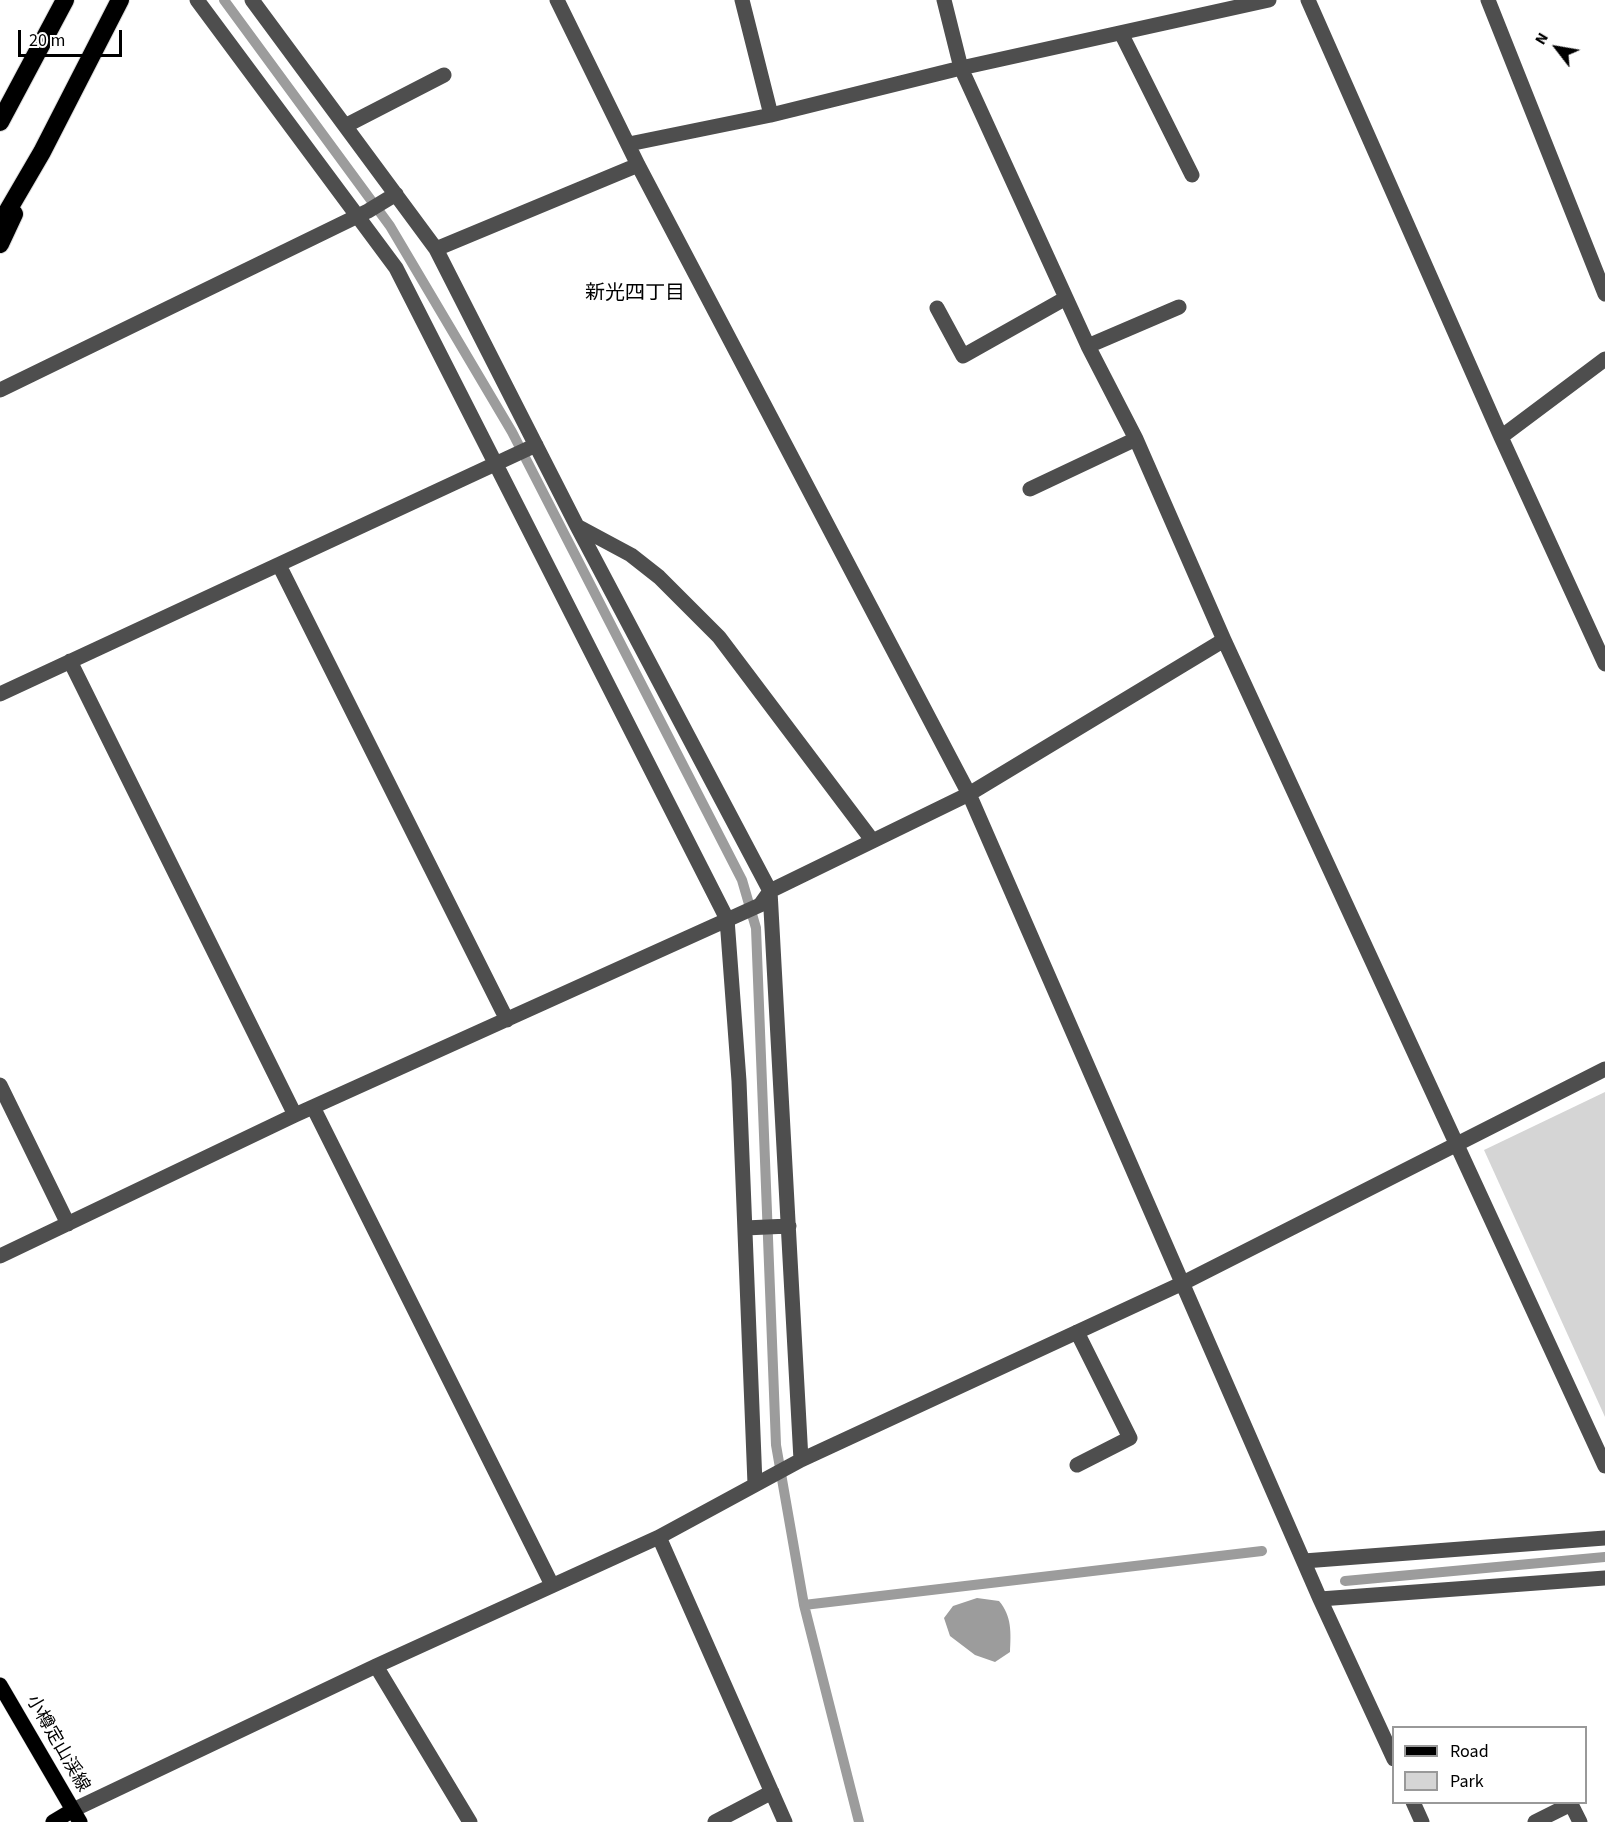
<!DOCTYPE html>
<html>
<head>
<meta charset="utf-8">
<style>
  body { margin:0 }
  #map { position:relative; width:1605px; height:1822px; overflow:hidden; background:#fff; font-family:"Source Sans 3",sans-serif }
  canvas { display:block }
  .legend { position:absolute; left:1392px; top:1726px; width:195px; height:78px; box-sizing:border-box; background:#fff; border:2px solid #999; margin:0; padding:8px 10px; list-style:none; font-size:18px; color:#000 }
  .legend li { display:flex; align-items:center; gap:12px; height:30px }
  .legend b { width:30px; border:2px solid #999 }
  .north { position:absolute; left:1527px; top:18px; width:60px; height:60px; -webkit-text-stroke:4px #fff; paint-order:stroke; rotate:301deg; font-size:16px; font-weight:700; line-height:24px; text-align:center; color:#000 }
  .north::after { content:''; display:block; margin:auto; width:21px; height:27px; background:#000; clip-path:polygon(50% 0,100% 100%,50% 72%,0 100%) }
  .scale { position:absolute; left:18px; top:30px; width:104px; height:27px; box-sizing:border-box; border:3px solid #000; border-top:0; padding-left:8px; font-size:18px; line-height:21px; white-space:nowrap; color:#000; -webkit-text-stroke:4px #fff; paint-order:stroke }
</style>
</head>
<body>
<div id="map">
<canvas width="1605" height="1822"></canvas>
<ul class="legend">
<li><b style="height:8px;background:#000"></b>Road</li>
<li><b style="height:16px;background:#d5d5d5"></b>Park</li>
</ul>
<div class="north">N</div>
<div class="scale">20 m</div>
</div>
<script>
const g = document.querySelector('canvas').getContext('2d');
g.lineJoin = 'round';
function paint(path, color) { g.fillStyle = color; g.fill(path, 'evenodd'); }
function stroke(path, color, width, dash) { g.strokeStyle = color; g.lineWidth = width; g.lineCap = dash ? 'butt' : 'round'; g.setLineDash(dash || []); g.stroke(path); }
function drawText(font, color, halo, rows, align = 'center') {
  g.font = font + ' "Source Sans 3","Noto Sans JP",sans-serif'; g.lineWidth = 4.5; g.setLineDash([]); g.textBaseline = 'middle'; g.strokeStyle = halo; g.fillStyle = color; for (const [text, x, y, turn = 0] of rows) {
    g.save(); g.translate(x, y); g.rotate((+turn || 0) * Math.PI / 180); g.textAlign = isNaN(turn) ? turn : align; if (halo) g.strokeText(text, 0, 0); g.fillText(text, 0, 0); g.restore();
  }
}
paint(new Path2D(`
  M1605,1092v325l-121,-267z`), '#d5d5d5');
paint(new Path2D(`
  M977,1598l22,3c13,15 12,32 11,51l-15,10 -20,-7 -25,-19 -6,-18 9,-12z`), '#9c9c9c');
stroke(new Path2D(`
  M224,0l166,226 122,206 230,448 14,48 20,517 28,160 458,-54
  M1345,1581l260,-24
  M804,1605l55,217`), '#9c9c9c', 10);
const major = new Path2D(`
  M0,1685l80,137
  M53,1822l20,-12`);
const highway = new Path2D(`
  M0,122l65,-122
  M0,224l42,-72 78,-152
  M0,244l14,-30`);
stroke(major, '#dbdbdb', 16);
stroke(highway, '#dbdbdb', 20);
stroke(new Path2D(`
  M197,0l199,268 331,651 12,162 16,403
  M252,0l184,249 141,277 193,365 31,569
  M557,0l81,165 331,629 351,805 74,160
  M742,0l29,115
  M944,0l17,68 127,278 48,93 88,201 381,826
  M1308,0l193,437 104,227
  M1488,0l117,294
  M1121,33l71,142
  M345,126l99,-51
  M629,144l142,-29 190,-47 308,-68
  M436,249l202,-84
  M937,308l26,48 103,-58
  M1088,346l91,-39
  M0,390l368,-179 28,-17
  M1501,437l104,-78
  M1030,489l106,-50
  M577,526l54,29 28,22 60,60 153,203
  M279,565l228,455
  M70,661l225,454
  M0,694l536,-249
  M0,1085l68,139
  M313,1107l239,478
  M745,1228l44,-2
  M0,1256l295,-141 465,-210 10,-14 199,-97 255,-154
  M1077,1332l53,106 -53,27
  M659,1537l126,285
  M1304,1561l301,-23
  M1320,1599l285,-21
  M376,1666l94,156
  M1413,1802l9,20
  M73,1810l303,-144 283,-129 142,-77 382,-177 422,-214
  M715,1822l57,-30
  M1535,1822l36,-18 9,18`), '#4e4e4e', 15);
stroke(major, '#000', 15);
stroke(highway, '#000', 18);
drawText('18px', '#000', '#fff', [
  ["小樽定山渓線",57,1744,60]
]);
drawText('20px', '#000', '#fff', [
  ["新光四丁目",635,295]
]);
</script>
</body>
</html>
